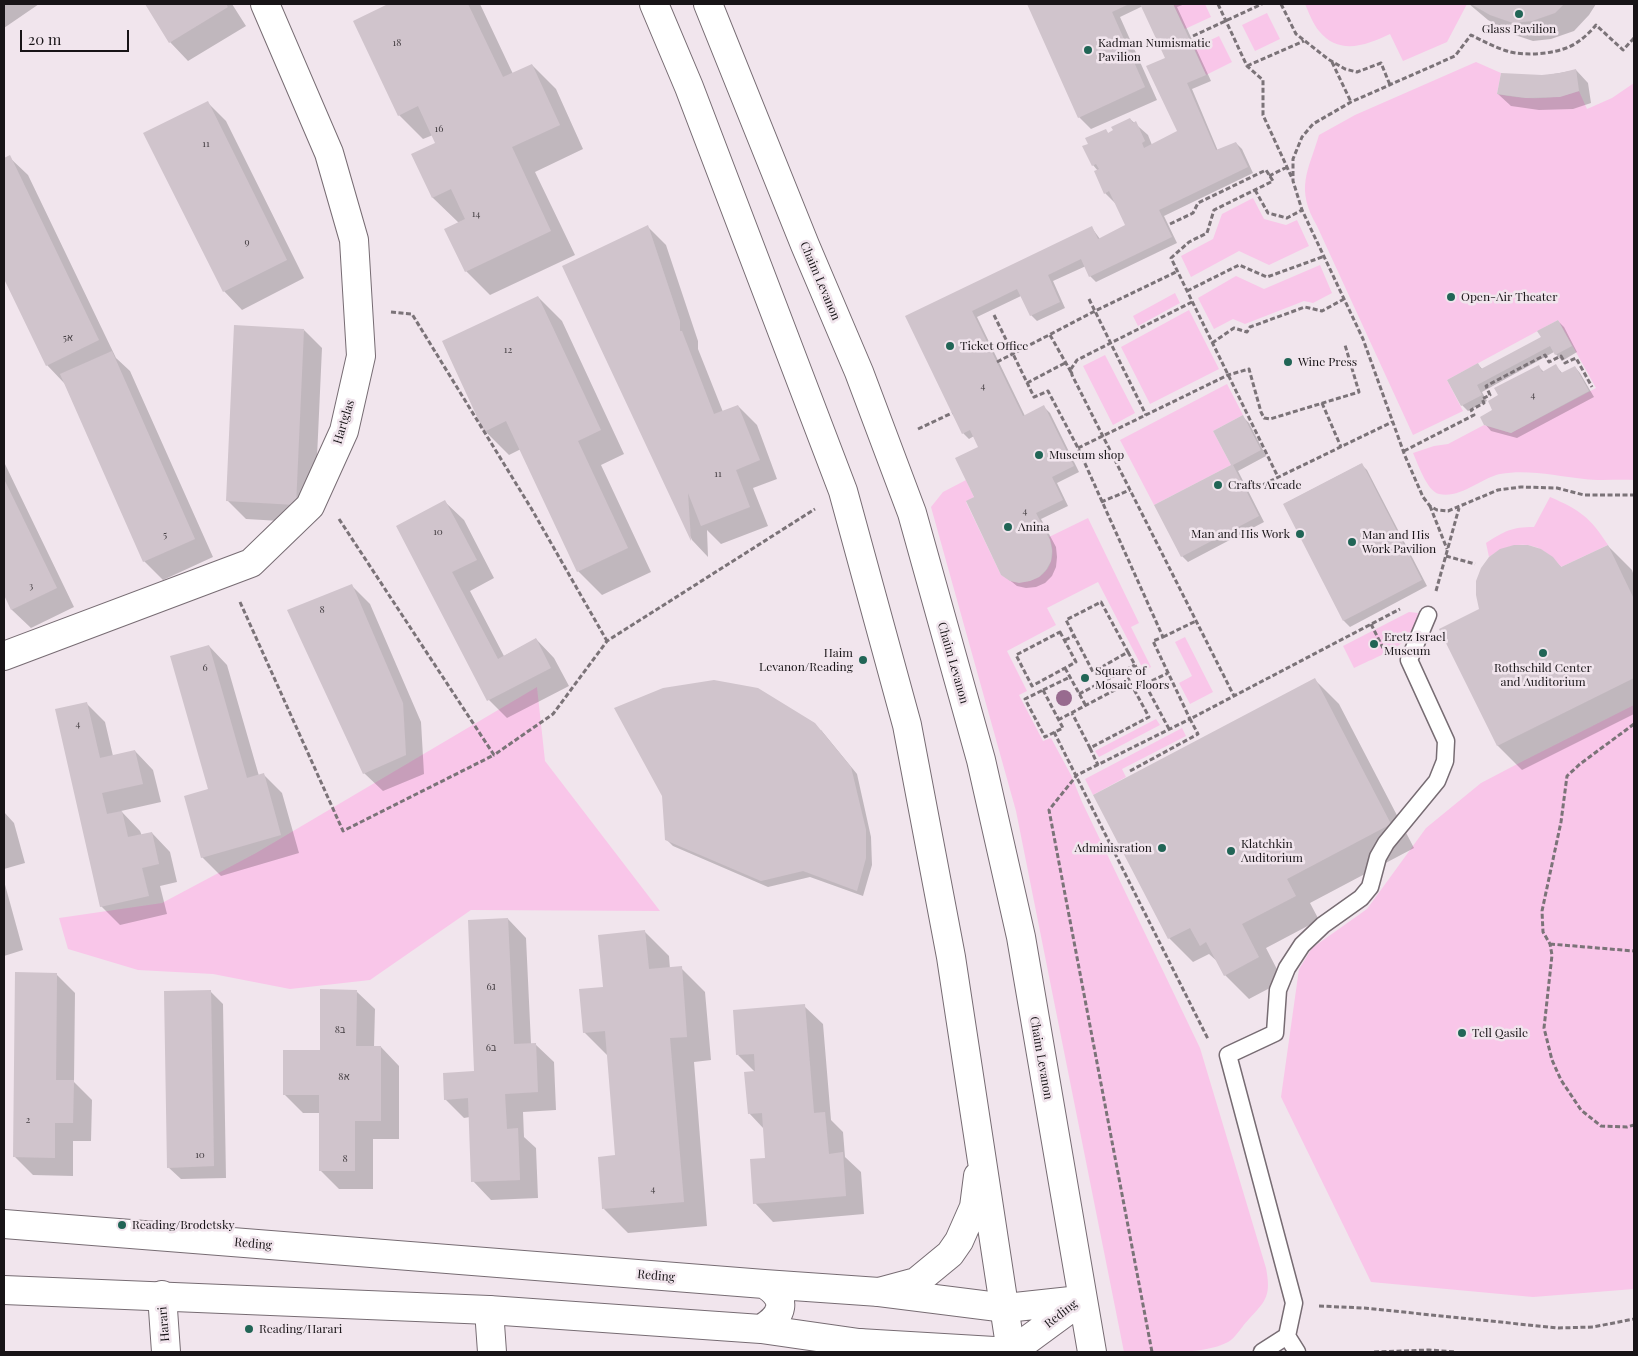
<!DOCTYPE html>
<html>
<head>
<meta charset="utf-8">
<style>
  body { margin:0 }
  #map { position:relative; width:1638px; height:1356px; overflow:hidden; background:#f1e5ed; font-family:"Playfair Display",serif }
  canvas { display:block }
  .frame { position:absolute; inset:0; border:5px solid #181417; pointer-events:none }
  .scale { position:absolute; left:20px; top:30px; width:109px; height:22px; box-sizing:border-box; border:2px solid #181417; border-top:0; padding-left:6px; font-size:15px; line-height:18px; white-space:nowrap; color:#181417; -webkit-text-stroke:4px #f1e5ed; paint-order:stroke }
</style>
</head>
<body>
<div id="map">
<canvas width="1638" height="1356"></canvas>
<div class="frame"></div>
<div class="scale">20 m</div>
</div>
<script>
const g = document.querySelector('canvas').getContext('2d');
g.lineJoin = 'round';
function paint(path, color) { g.fillStyle = color; g.fill(path, 'evenodd'); }
function stroke(path, color, width, dash) { g.strokeStyle = color; g.lineWidth = width; g.lineCap = dash ? 'butt' : 'round'; g.setLineDash(dash || []); g.stroke(path); }
function drawText(font, color, halo, rows, align = 'center') {
  g.font = font + ' "Playfair Display",Heebo,serif'; g.lineWidth = 5; g.setLineDash([]); g.textBaseline = 'middle'; g.strokeStyle = halo; g.fillStyle = color; for (const [text, x, y, turn = 0] of rows) {
    g.save(); g.translate(x, y); g.rotate((+turn || 0) * Math.PI / 180); g.textAlign = isNaN(turn) ? turn : align; if (halo) g.strokeText(text, 0, 0); g.fillText(text, 0, 0); g.restore();
  }
}
paint(new Path2D(`
  M1173,4h32l6,13 -26,12z
  M1305,4h162l-20,38 -44,19 -13,-27c-23,11 -51,22 -71,-3 -6,-7 -10,-18 -14,-27z
  M1267,13l13,26 -25,12 -13,-26z
  M1219,36l13,26 -26,13 -12,-27z
  M1476,62l25,11 -4,21c29,6 55,6 82,-3l8,18 25,-11 22,-15v397c-16,-1 -34,1 -50,-1 -27,-3 -56,-10 -84,-5 -19,4 -40,25 -61,20 -12,-3 -21,-30 -26,-41l21,-7 14,-2 36,-19 27,8 85,-45 -38,-68 -111,60 16,31 -50,24 -96,-209c-22,-38 -9,-54 2,-91l36,-20z
  M1253,198l11,21 22,6 11,-5 12,26 -40,19 -30,-14 -48,26 -10,-21 32,-17 9,-25z
  M1320,265l12,28 -19,10 -9,-2 -59,23 -12,-5 -19,10 -16,-31 38,-22 28,13z
  M1175,293l5,10 -42,23 -5,-10z
  M1189,310l30,59 -69,35 -29,-57z
  M1105,355l30,58 -22,12 -30,-59z
  M1227,384l16,31 -30,16 18,34 -77,40 -34,-65z
  M966,480l8,17 -8,5 35,73c30,19 62,-6 48,-38l39,-19 51,105 -8,4 20,40 -7,4 -46,-89 -51,26 9,17 -49,26 20,40 -8,4 24,46 8,-3 20,37 11,27 118,246 66,220c5,27 1,32 -17,51 -6,6 -12,16 -18,21 -22,16 -80,12 -107,12l-108,-541 -85,-304 12,-15z
  M1550,497c30,13 40,20 58,48l-47,22c-21,-26 -44,-29 -72,-10l-3,-14c19,-12 25,-16 48,-16z
  M1409,612l9,1c-1,7 -2,13 -5,19 -9,15 -43,28 -59,36l-11,-22z
  M1185,637l28,55 -23,12 -11,-21 13,-7 -17,-34z
  M537,687l8,74 115,150 -189,-1 -101,70 -80,9 -77,-15 -75,-4 -70,-21 -9,-31 103,-15 94,-50z
  M1634,705v584l-101,8 -162,-15 -90,-185 18,-128 13,-21 55,-39 59,-81 55,-45 42,-22z
  M1156,719l4,6 -61,32 -4,-6z
  M1182,728l4,8 -64,33 4,8 -33,18 -8,-16z`), '#f9c6e9');
paint(new Path2D(`
  M4,4h35l-35,24z
  M146,4h86l14,22 -58,35 -18,-19z
  M391,4h89l33,70 19,-9 24,24 27,60 -48,23 40,83 -85,40 -24,-24 -7,-48 -26,-25 -20,-43 24,-12 -4,-8 -10,4 -24,-24 -44,-94z
  M1028,4h157l-8,3 34,74 -19,8 26,62 18,-8 6,6 11,24 -89,43 13,27 -81,39 -6,-6 -4,-10 -33,15 12,27 -28,13 -6,-6 -10,-19 -44,21 48,99 19,-9 6,6 29,59 -22,11 11,23 -27,13 15,28 1,10 -1,10 -4,9 -7,7 -9,4 -10,1 -9,-2 -15,-12 -27,-76 5,-51 -6,-11 -5,3 -6,-6 -56,-117 185,-88 8,11 27,-13 -9,-20 -13,-13 -7,-22 -5,-6 -3,-20 16,-14 3,3 21,-15 18,16 4,10 27,-13 -12,-73 -24,-53 -23,11 37,83 -66,29 -12,-12z
  M1469,4h127l-7,11 -15,16 -23,8 -18,2 -24,-8 -21,-13z
  M1576,70l12,13 3,20 -18,6 -34,1 -28,-4 -13,-12 44,-18z
  M208,103l18,18 78,157 -62,32 -18,-19z
  M9,157l19,18 88,183 14,13 83,186 -50,23 -19,-19 -79,-177 -18,-19 -43,-89v-117z
  M648,227l18,18 32,96v8l25,63 15,-6 19,19 20,54 -24,9 15,38 -47,18 -14,-14 1,27 -16,-17 -128,-274z
  M538,297l24,24 62,133 -23,11 50,107 -49,23 -24,-24 -57,-122 -12,6 -24,-24z
  M1558,321l6,6 13,25 -15,9 -8,-9 -72,40 5,9 -19,10 -6,-6 -13,-25 29,-16 5,6 59,-32z
  M304,330l18,18 -8,175 -68,-4 -18,-18z
  M1538,366l6,6 12,-6 7,8 12,-7 5,6 14,24 -77,41 -26,-7 -6,-7 9,-14z
  M1243,417l6,6 17,33 -28,15 26,51 -76,40 -6,-6 50,-90z
  M4,462l70,145 -43,21 -19,-18 -8,-18z
  M1361,464l6,6 60,116 -77,41 -6,-6 -60,-117z
  M445,502l19,18 30,58 -24,13 34,65 32,-17 18,19 15,28 -62,32 -18,-18 -91,-173z
  M1608,546l24,24 2,6v138l-112,56 -24,-24 -57,-117 40,-20 71,-51 10,10z
  M352,586l18,18 51,118 3,52 -41,17 -19,-18z
  M209,646l18,19 32,111 5,-1 18,18 17,60 -78,23 -19,-19 7,-68z
  M1315,680l24,24 75,144 -104,55 9,17 -53,28 17,33 -34,18 -24,-24 -6,-12 -10,-9 -16,8 -24,-24z
  M86,703l19,19 8,34 22,-5 18,19 8,32 -40,9 19,20 2,5 10,-3 18,19 7,30 -17,4 7,28 -47,11 -19,-19z
  M821,730l36,44 14,63 1,28 -9,31 -53,-19 -42,10 -95,-41 -6,-6z
  M4,812l10,11 11,40 -21,6z
  M4,881l19,69 -19,6z
  M508,919l18,19 5,106h4l19,18 2,48 -33,2 1,25 12,11 2,50 -47,2 -18,-19 -3,-64 -6,1 -19,-19 30,-26z
  M645,932l24,24 1,13 11,-1 24,24 6,68 -17,2 13,164 -79,7 -24,-24 12,-53 -8,-100 -24,-24 20,-43z
  M56,974l19,19 -1,89 18,18 -1,41h-18v35l-40,-1 -19,-19z
  M210,991l13,13 3,174 -45,1 -13,-12z
  M356,991l19,18 -1,38h7l18,19v73h-26v50h-34l-19,-19v-57h-17l-19,-19 37,-42z
  M804,1006l19,18 8,96 12,12 2,25 16,15 3,42 -91,8 -18,-19 12,-44 -3,-30 -15,-16 6,-41 -17,-17z`), '#0003');
paint(new Path2D(`
  M145,4h81l2,3 -59,36z
  M388,4h80l35,73 29,-13 28,61 -48,22 39,84 -86,41 -21,-43 21,-10 -14,-30 -19,9 -21,-44 24,-11 -17,-37 -20,10 -45,-95z
  M1027,4h102l-17,8 33,75 -67,31z
  M1140,4h33l33,71 -19,8 29,67 20,-8 12,25 -89,43 13,27 -83,40 -8,-18 -33,16 12,27 -30,14 -13,-27 -45,22 51,105 21,-11 30,61 -22,11 11,23 -27,13 14,27 2,11 -1,10 -5,9 -7,7 -9,4 -11,2 -9,-2 -9,-6 -35,-74 8,-4 -19,-39 23,-11 -8,-17 -8,4 -57,-118 187,-90 6,13 27,-14 -16,-34 -5,3 -10,-23 5,-2 -3,-5 -4,2 -10,-20 6,-2 -3,-6 21,-9 2,4 5,-3 -2,-3 19,-9 3,5 3,-2 9,20 -3,2 2,5 33,-17 -31,-65 19,-8z
  M1471,4h93l-9,9 -23,8 -19,2 -23,-8z
  M1576,69l3,22 -19,6 -34,1 -29,-4 4,-21 41,2 18,-2z
  M208,101l79,159 -64,32 -80,-159z
  M10,155l89,185 -53,26 -42,-87v-121z
  M648,225l32,96v10h2l32,83 24,-9 22,55 -24,10 14,37 -49,19 -13,-33 3,48 -129,-275z
  M538,296l63,134 -23,11 50,107 -51,24 -71,-151 -22,11 -42,-91z
  M1558,320l14,26 -17,9 -5,-9 -73,39 5,10 -21,11 -14,-26 31,-17 3,6 60,-32 -4,-6z
  M234,325l70,4 -8,176 -70,-4z
  M112,351l83,188 -52,23 -83,-188z
  M1556,364l5,9 14,-7 14,25 -78,42 -27,-8 -4,-8 12,-7 -4,-9 10,-6 -4,-7 45,-23 3,7z
  M1243,415l18,35 -28,15 26,51 -78,41 -27,-52 77,-40 -18,-34z
  M1362,463l60,117 -79,41 -60,-117z
  M4,479l53,109 -46,22 -7,-15z
  M445,500l32,60 -25,12 46,87 38,-21 15,30 -64,33 -91,-175z
  M1514,545h14l13,4 12,8 8,10 47,-22 26,54v79l-137,68 -58,-117 40,-20 -3,-14v-14l5,-13 8,-11 11,-8z
  M352,584l51,119 3,52 -43,19 -76,-164z
  M209,645l38,133 17,-5 17,62 -80,23 -17,-62 24,-7 -38,-133z
  M1315,678l76,146 -104,55 9,17 -54,28 17,33 -35,19 -18,-34 -6,4 -10,-18 -22,11 -75,-144z
  M714,680l44,8 57,35 36,44 15,63v28l-9,33 -54,-20 -42,10 -96,-41 -3,-44 -48,-88 49,-20z
  M87,702l13,56 35,-8 8,34 -41,9 5,21 15,-3 6,26 24,-5 7,32 -17,4 7,28 -49,11 -45,-198z
  M508,918l6,126 22,-1 2,49 -33,2 2,35 11,-1 2,52 -49,2 -3,-84 -24,2 -1,-27 31,-2 -6,-151z
  M645,930l4,39 33,-3 5,71 -17,1 14,164 -82,7 -4,-52 17,-2 -10,-124 -22,2 -4,-44 24,-2 -5,-52z
  M15,972l42,1 -1,107h18l-1,43h-18v35l-42,-1z
  M320,989l37,1 -1,56h25v75h-26v50h-36v-76h-36v-45h37z
  M211,990l3,176 -47,2 -3,-177z
  M805,1004l9,109 11,-1 4,42 14,-2 3,44 -93,8 -3,-45 15,-1 -3,-45 -14,1 -4,-42 11,-1 -1,-17 -18,1 -3,-45z`), '#d0c4cc');
const service = new Path2D(`
  M1287,1336l10,16
  M1262,1352l25,-16 7,-33 -66,-248 47,-22 3,-43 9,-22 15,-23 21,-20 38,-27 9,-11 8,-30 8,-14 51,-62 8,-20 1,-20 -37,-81 19,-45`);
const minor = new Path2D(`
  M4,656l247,-93 59,-57 34,-75 17,-75 -7,-116 -25,-87 -64,-149
  M162,1295l4,57
  M489,1310l3,42`);
const tertiary = new Path2D(`
  M4,1224l760,60 115,8 127,16 74,-8
  M4,1290l485,20 272,19 98,14 152,9 71,-52
  M761,1329c22,-13 28,-30 3,-45`);
const secondary = new Path2D(`
  M654,4l35,83 154,404 64,234 44,232 60,395
  M708,4l97,241 54,127 53,141 69,247 40,177 71,415
  M879,1292l37,-10 34,-28 9,-13 15,-34 4,-31
  M859,1343l46,9`);
stroke(service, '#776c73', 19);
stroke(minor, '#776c73', 30);
stroke(tertiary, '#776c73', 30);
stroke(secondary, '#776c73', 30);
stroke(new Path2D(`
  M1218,4l29,62 16,14v35l29,63
  M1281,4l15,30 32,25 17,10 12,3 24,-9 9,22
  M1193,36l69,-32
  M1634,38l-11,12 -27,-25c-5,6 -11,12 -17,16 -16,13 -53,16 -72,10 -13,-4 -24,-10 -36,-16l-16,21 -104,46 -38,22 -11,13 -9,22v22l9,29 61,129 42,117 18,41 7,9 7,4 11,1 50,-21 23,-3 36,1 27,7h50
  M1332,62l19,40
  M1247,66l57,-25
  M1269,176l18,-9
  M1255,190l13,23 19,5 15,-8
  M1170,224l23,-11 5,-10 68,-33 7,11 -59,29 -7,23 -18,9 -18,16 107,219
  M1187,291l52,-26 28,12 58,-21
  M1089,299l57,116
  M1192,302l-115,58 -6,9 1,6 162,321
  M391,312l21,2 119,194 76,133
  M994,315l40,82 14,-6 30,57 85,189 -10,4 37,78 -113,56 -28,35 103,542
  M1050,335l21,37
  M1212,343l22,-15 13,4 3,-5 55,-20 17,4 22,-12
  M997,362l98,-51 83,-40
  M1027,383l38,-20
  M1322,403l19,44
  M918,429l34,-16
  M1078,448l150,-73 21,-6 12,43 3,6 6,1 89,-27 -14,-47
  M1404,451l70,-36 -3,-5 13,-7 -2,-4 8,-4 -4,-9 59,-31 4,7 12,-6 4,7 11,-5 16,29
  M1256,488l136,-66
  M1101,502l29,-12
  M1430,506l17,43
  M339,519l155,236 59,-41 54,-73 208,-132
  M1446,556l29,8
  M1436,591l23,-83
  M240,602l103,229 151,-76
  M1101,602l27,50 -35,20 -27,-52z
  M1371,624l12,24
  M1060,632l16,30 -44,24 -16,-31z
  M1163,637l33,-16
  M1065,640l9,-4
  M1128,652l41,77
  M1065,668l21,38
  M1124,671l6,11
  M1145,684l23,-11
  M1043,690l20,38 -18,9 -20,-38z
  M1043,690l27,-13
  M1079,694l56,-29
  M1058,720l72,-38 19,35 -59,31 -18,-35
  M1634,724l-54,40 -13,12 -6,46 -19,89 1,21 7,12 2,11 -8,73 8,32 9,20 20,30 20,16 26,1 7,-2
  M1054,732l154,307
  M1090,748l8,17
  M1130,771l68,-37 -8,-15 210,-110
  M1550,944l84,7
  M1319,1306l45,2 194,20 35,-1 41,-8
  M1374,1352l55,-2 27,2`), '#7b7378', 3, [5, 2.5]);
stroke(service, '#fff', 16);
stroke(minor, '#fff', 28);
stroke(tertiary, '#fff', 28);
stroke(secondary, '#fff', 28);
g.fillStyle = '#986b8f';
for (const [x, y] of [
  [1064,698]
]) { g.beginPath(); g.arc(x, y, 8, 0, 2 * Math.PI); g.fill(); }
for (const [x, y, r, color] of [
  [1519,14,5,"#216556"],
  [1088,50,5,"#216556"],
  [1451,297,5,"#216556"],
  [950,346,5,"#216556"],
  [1288,362,5,"#216556"],
  [1039,455,5,"#216556"],
  [1218,485,5,"#216556"],
  [1008,527,5,"#216556"],
  [1300,534,5,"#216556"],
  [1352,542,5,"#216556"],
  [1374,644,5,"#216556"],
  [1543,653,5,"#216556"],
  [863,660,5,"#216556"],
  [1085,678,5,"#216556"],
  [1162,848,5,"#216556"],
  [1231,851,5,"#216556"],
  [1462,1033,5,"#216556"],
  [122,1225,5,"#216556"],
  [249,1329,5,"#216556"]
]) { const dot = new Path2D(); dot.arc(x, y, r, 0, 2 * Math.PI); g.fillStyle = color; g.fill(dot); stroke(dot, '#f1e5ed', 2); }
drawText('10px', '#464044', null, [
  ["18",397,43],
  ["16",439,129],
  ["11",206,144],
  ["14",476,214],
  ["9",247,242],
  ["5א",68,338],
  ["12",508,350],
  ["4",983,386],
  ["4",1533,395],
  ["11",718,474],
  ["4",1025,511],
  ["10",438,532],
  ["5",165,535],
  ["3",31,586],
  ["8",322,610],
  ["6",205,668],
  ["4",78,724],
  ["6ג",491,987],
  ["8ב",340,1030],
  ["6ב",491,1048],
  ["8א",344,1077],
  ["2",28,1120],
  ["10",200,1155],
  ["8",345,1159],
  ["4",653,1189]
]);
drawText('12px', '#181417', '#f1e5ed', [
  ["Glass Pavilion",1519,29,"center"],
  ["Kadman Numismatic",1098,43],
  ["Pavilion",1098,57],
  ["Open-Air Theater",1461,297],
  ["Ticket Office",960,346],
  ["Wine Press",1298,362],
  ["Museum shop",1049,455],
  ["Crafts Arcade",1228,485],
  ["Anina",1018,527],
  ["Man and His Work",1290,534,"right"],
  ["Man and His",1362,535],
  ["Work Pavilion",1362,549],
  ["Eretz Israel",1384,637],
  ["Museum",1384,651],
  ["Haim",853,653,"right"],
  ["Levanon/Reading",853,667,"right"],
  ["Rothschild Center",1543,668,"center"],
  ["and Auditorium",1543,682,"center"],
  ["Square of",1095,671],
  ["Mosaic Floors",1095,685],
  ["Klatchkin",1241,844],
  ["Auditorium",1241,858],
  ["Adminisration",1152,848,"right"],
  ["Tell Qasile",1472,1033],
  ["Reading/Brodetsky",132,1225],
  ["Reading/Harari",259,1329]
], 'left');
drawText('12px', '#181417', '#f1e5ed', [
  ["Chaim Levanon",820,281,67],
  ["Hartglas",344,422,-73],
  ["Chaim Levanon",953,663,74],
  ["Chaim Levanon",1041,1058,80],
  ["Reding",253,1244,5],
  ["Reding",656,1276,5],
  ["Reding",1061,1314,-38],
  ["Harari",164,1324,-95]
]);
</script>
</body>
</html>
